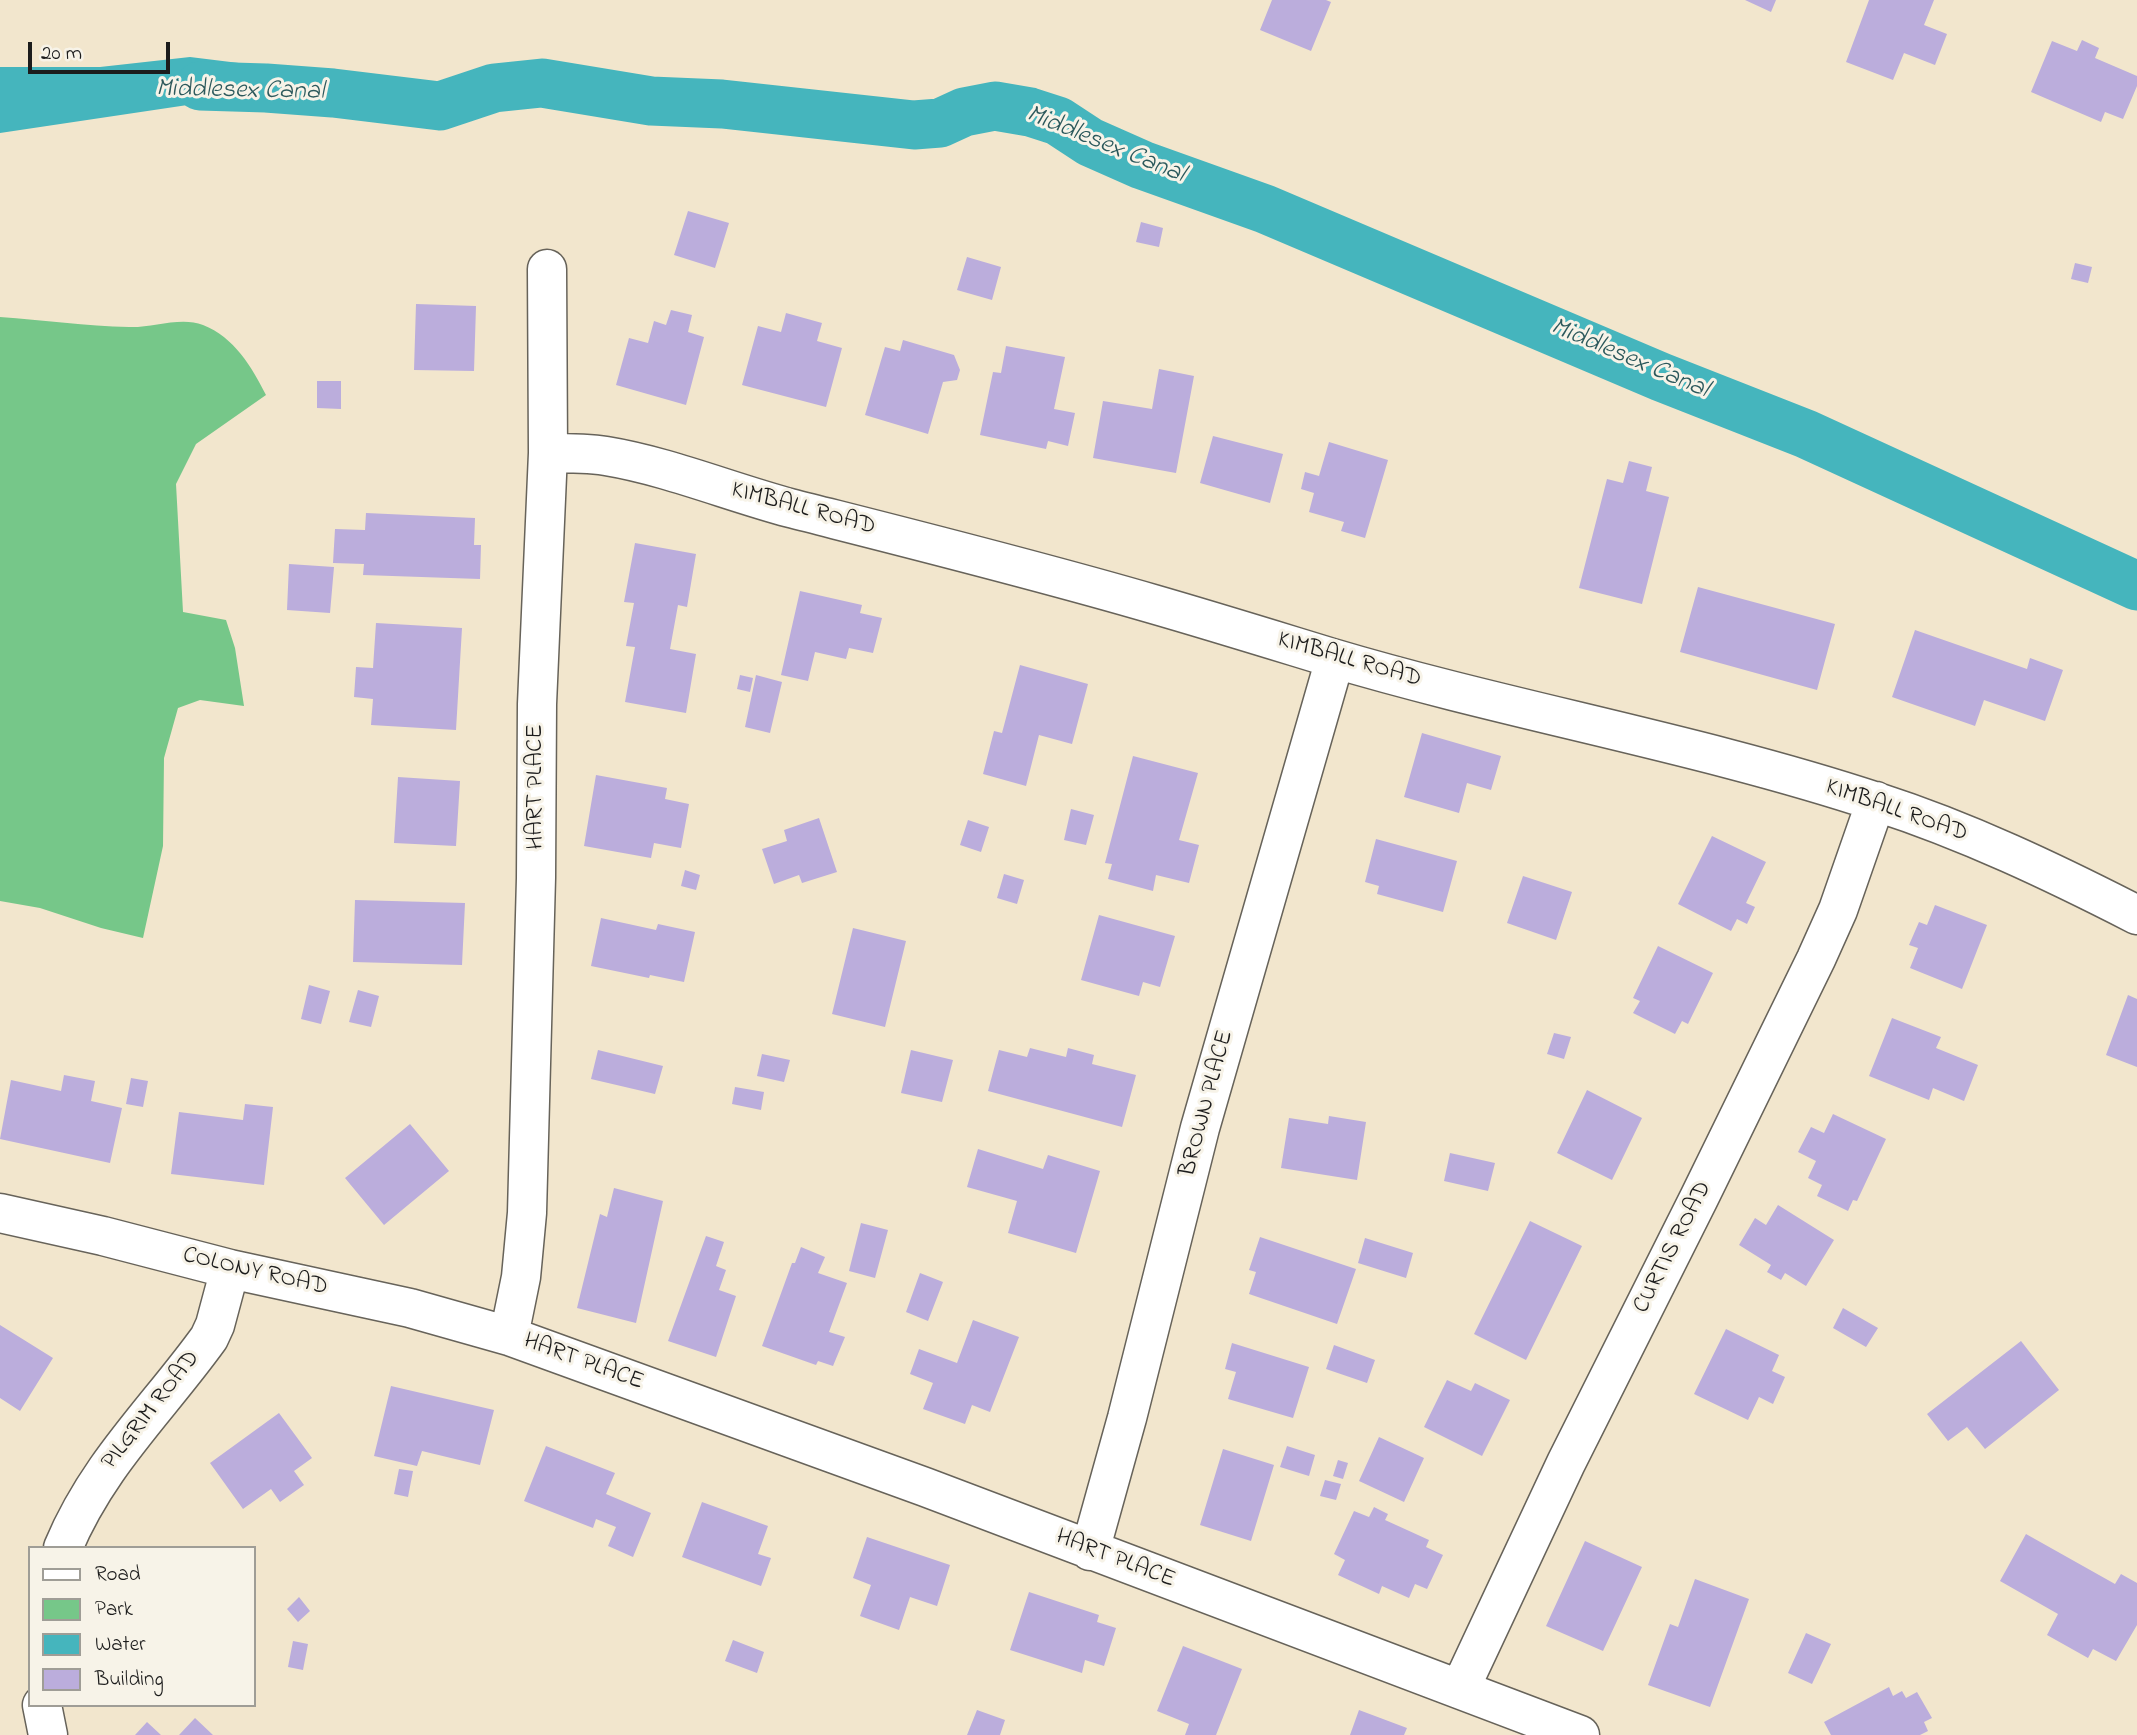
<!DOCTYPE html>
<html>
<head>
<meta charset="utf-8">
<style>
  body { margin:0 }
  #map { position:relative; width:2137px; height:1735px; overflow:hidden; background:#f2e6cd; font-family:"Indie Flower",sans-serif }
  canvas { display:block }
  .legend { position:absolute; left:28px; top:1546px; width:228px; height:161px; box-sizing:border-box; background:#f7f3e8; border:2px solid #9f9d96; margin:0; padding:9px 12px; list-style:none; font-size:21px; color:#1c1c1c }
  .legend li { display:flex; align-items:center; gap:14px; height:35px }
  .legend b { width:35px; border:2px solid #9f9d96 }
  .scale { position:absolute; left:28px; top:42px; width:142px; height:32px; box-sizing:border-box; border:4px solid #1c1c1c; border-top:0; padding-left:9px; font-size:21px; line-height:24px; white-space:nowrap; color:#1c1c1c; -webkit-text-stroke:5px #f7f3e8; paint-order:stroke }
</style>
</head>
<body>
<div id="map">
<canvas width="2137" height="1735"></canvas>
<ul class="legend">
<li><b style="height:9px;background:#fff"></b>Road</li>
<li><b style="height:19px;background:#76c789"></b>Park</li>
<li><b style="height:19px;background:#45b5bd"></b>Water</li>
<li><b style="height:19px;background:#bbaddc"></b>Building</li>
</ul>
<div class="scale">20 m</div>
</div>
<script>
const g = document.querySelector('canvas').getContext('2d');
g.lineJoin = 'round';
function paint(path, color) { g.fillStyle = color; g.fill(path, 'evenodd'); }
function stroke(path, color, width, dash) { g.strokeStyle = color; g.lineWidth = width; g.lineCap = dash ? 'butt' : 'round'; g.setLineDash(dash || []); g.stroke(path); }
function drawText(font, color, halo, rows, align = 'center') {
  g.font = font + ' "Indie Flower",sans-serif'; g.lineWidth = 6; g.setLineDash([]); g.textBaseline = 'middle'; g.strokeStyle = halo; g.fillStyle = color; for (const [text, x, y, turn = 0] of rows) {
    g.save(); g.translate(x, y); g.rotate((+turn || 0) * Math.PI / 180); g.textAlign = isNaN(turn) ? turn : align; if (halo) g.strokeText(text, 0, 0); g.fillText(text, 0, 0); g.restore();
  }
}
paint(new Path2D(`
  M0,317c43,3 86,9 129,10 23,1 52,-11 74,-2 31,12 49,42 63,70l-70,49 -20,40 7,128 43,8 9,28 9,58 -44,-6 -22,8 -14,50 -1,88 -20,92 -42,-10 -61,-20 -40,-7z`), '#76c789');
paint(new Path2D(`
  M190,57l65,8 10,7 1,16 -45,12 -221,33v-66h100z`), '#45b5bd');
stroke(new Path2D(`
  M200,86l66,2 67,5 107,13 54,-18 48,-5 109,18 71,3 192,21 26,-2 24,-11 31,-6 35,6 28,9 32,21 52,23 123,44 396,168 145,57 331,152`), '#45b5bd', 49);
paint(new Path2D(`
  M1272,0h54l5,2 -20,49 -51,-21z
  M1745,0h31l-5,12z
  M1869,0h65l-10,25 23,9 -12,31 -31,-12 -11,27 -47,-18z
  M2082,40l17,8 -4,10 42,18v10l-14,33 -18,-7 -4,10 -70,-30 21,-51 25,10z
  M688,211l41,12 -14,45 -41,-13z
  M1141,222l22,6 -4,19 -23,-5z
  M967,257l34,10 -9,33 -35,-10z
  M2075,263l17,4 -4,16 -17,-4z
  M416,304l60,2 -2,65 -60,-1z
  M671,310l21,5 -4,17 16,5 -18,68 -70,-20 13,-47 19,5 6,-22 12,4z
  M786,313l36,10 -5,18 25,7 -16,59 -84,-22 16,-59 23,6z
  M903,340l51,15 6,15 -3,10 -14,2 -15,52 -63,-19 20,-68 15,4z
  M1006,346l59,11 -11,52 21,4 -7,33 -20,-5 -2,8 -66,-14 13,-63 8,1z
  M1159,369l35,7 -18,97 -83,-15 10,-57 49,8z
  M317,381h24v28l-24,-1z
  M1213,436l70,18 -13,49 -70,-20z
  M1329,442l59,18 -23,78 -24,-7 3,-9 -35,-10 5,-19 -13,-4 4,-17 14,4z
  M1629,461l23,6 -6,24 23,6 -27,107 -63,-16 28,-109 16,4z
  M366,513l109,5 -1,27h7l-1,34 -117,-4 1,-11 -31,-1 2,-34 30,1z
  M635,543l61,11 -9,53 -9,-2 -8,44 26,5 -10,59 -61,-11 10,-55 -9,-1 8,-43 -10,-1z
  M289,564l45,3 -4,46 -43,-3z
  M1698,587l137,37 -18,66 -137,-38z
  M800,591l62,14 -2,8 22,5 -9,35 -24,-5 -3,11 -31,-7 -7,29 -27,-6z
  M376,623l86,5 -6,102 -85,-5 2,-26 -19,-2 2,-30 17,1z
  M1915,630l112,39 3,-11 33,12 -18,51 -61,-21 -9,26 -83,-29z
  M1020,665l68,19 -16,60 -33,-9 -13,51 -43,-12 11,-43 8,2z
  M740,675l13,3 -3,14 -13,-3z
  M756,675l26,7 -12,51 -25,-6z
  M1422,733l79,23 -10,34 -24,-7 -8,30 -55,-16z
  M1133,756l65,17 -19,67 20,5 -10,38 -33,-8 -3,16 -45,-12 4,-15 -7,-1z
  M596,775l71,13 -2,11 24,5 -8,44 -27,-5 -3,15 -67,-12z
  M398,777l62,4 -4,65 -62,-3z
  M1071,809l23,6 -8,30 -22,-5z
  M819,818l18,54 -35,11 -3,-8 -25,9 -12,-35 25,-8 -3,-11z
  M968,820l21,7 -8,25 -21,-7z
  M1712,836l54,26 -20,41 9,4 -8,17 -10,-5 -6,12 -53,-27z
  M1376,839l81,22 -14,51 -66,-18 2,-8 -14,-4z
  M685,870l15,5 -4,15 -15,-4z
  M1004,874l20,6 -7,24 -20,-6z
  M1523,876l49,16 -16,48 -49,-17z
  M355,900l110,3 -3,62 -109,-3z
  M1935,905l52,20 -25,64 -52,-21 8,-20 -9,-3 10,-23 8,3z
  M1099,915l76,21 -15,51 -17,-5 -4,14 -58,-16z
  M601,918l55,12 2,-6 37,8 -11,50 -34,-7 -1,3 -58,-12z
  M853,928l53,13 -21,86 -53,-13z
  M1658,946l55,27 -25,51 -6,-3 -7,13 -42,-21 7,-12 -7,-3z
  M309,985l21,6 -9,33 -20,-5z
  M358,990l21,6 -8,31 -22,-5z
  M2128,995l9,4v68l-31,-12z
  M1892,1018l49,19 -5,11 42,17 -14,36 -31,-13 -4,12 -60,-24z
  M1554,1033l17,4 -7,22 -17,-5z
  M1030,1048l36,9 2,-9 26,7 -2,9 44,11 -14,52 -134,-36 11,-41 28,7z
  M598,1050l65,16 -8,28 -64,-15z
  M911,1050l42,10 -11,42 -41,-9z
  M762,1054l28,6 -6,22 -27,-6z
  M64,1075l31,6 -4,20 31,7 -12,55 -110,-24 11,-59 50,11z
  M131,1078l17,3 -5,26 -17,-3z
  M735,1087l29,5 -3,18 -29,-6z
  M1587,1090l55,28 -30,62 -55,-27z
  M245,1104l28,3 -9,78 -93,-11 8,-62 64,8z
  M1833,1114l53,25 -29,62 -4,-1 -5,11 -31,-15 5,-11 -14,-7 8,-17 -18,-9 13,-25 13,6z
  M1329,1116l37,6 -9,58 -76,-12 8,-50 39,6z
  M410,1124l39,47 -65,54 -39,-47z
  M978,1149l65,20 5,-14 52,16 -24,82 -68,-20 9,-32 -50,-14z
  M1450,1153l45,10 -7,28 -44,-10z
  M614,1188l49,13 -27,122 -59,-15 23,-94 7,3z
  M1778,1205l56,35 -28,46 -21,-13 -4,7 -14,-8 4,-7 -32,-20 16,-27 11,7z
  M1530,1221l52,25 -56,114 -52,-26z
  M861,1223l27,7 -13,48 -26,-7z
  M706,1236l18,6 -8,24 10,4 -7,20 17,6 -20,61 -48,-16z
  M1260,1237l96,32 -19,55 -88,-30 7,-22 -7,-2z
  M1365,1238l48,15 -7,25 -48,-15z
  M801,1247l24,10 -7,16 29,10 -18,49 16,5 -12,29 -15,-5 -2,4 -54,-19 30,-83h3z
  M920,1273l23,9 -15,39 -22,-9z
  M1843,1308l35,20 -12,19 -33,-19z
  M973,1320l46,17 -29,75 -18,-7 -7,19 -42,-15 10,-26 -23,-9 9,-25 38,14z
  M0,1325l53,33 -33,53 -20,-13z
  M1726,1329l53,26 -7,16 13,6 -12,27 -14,-7 -11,23 -54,-26z
  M2021,1341l38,49 -74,59 -18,-22 -19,14 -21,-27z
  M1232,1343l77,24 -16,51 -65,-19 8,-27 -11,-3z
  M1334,1345l41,15 -8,23 -41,-14z
  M1447,1380l24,11 4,-8 35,17 -28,56 -58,-29z
  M391,1386l103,24 -14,55 -58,-14 -5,15 -43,-10z
  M279,1413l33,45 -18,13 10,14 -24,17 -9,-13 -28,20 -33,-46z
  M1379,1437l45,21 -20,44 -45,-21z
  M546,1446l69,27 -9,21 45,19 -18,44 -25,-11 8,-19 -20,-8 -3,9 -69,-27z
  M1287,1446l28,9 -6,21 -29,-9z
  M1223,1449l51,16 -23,76 -51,-16z
  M1338,1460l10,3 -5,16 -10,-3z
  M399,1469l14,2 -5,26 -14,-3z
  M1325,1480l16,4 -5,16 -16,-4z
  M702,1502l66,24 -10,28 13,4 -10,28 -79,-29z
  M1374,1507l14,7 -3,6 44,20 -3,7 17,8 -16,34 -12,-5 -6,14 -27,-12 -3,8 -41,-19 7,-15 -11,-6 20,-43 15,6z
  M2026,1534l89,50 6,-10 16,9v42l-21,36 -23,-12 -5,9 -41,-23 11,-21 -58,-33z
  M867,1537l83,28 -13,41 -27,-9 -11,33 -39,-14 11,-31 -18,-7z
  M1585,1541l57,26 -39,84 -57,-25z
  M1695,1579l54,20 -39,108 -62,-22 22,-61 8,3z
  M1029,1592l70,23 -2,7 19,6 -12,38 -19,-6 -3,13 -72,-23z
  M299,1597l11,14 -12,11 -11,-13z
  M1806,1633l25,11 -19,40 -24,-11z
  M733,1640l31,12 -7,21 -32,-12z
  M293,1641l15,3 -5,26 -15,-3z
  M1183,1646l59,23 -26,66h-31l4,-11 -32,-13z
  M1889,1687l4,9 9,-5 4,7 11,-6 15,26 -8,4 4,9 -8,4h-89l-7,-13z
  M977,1710l28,10 -5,15h-33z
  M1359,1710l48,18 -3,7h-54z
  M195,1718l18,17h-34z
  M147,1722l14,13h-26z`), '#bbaddc');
const street = new Path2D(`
  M547,269l1,184 -11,251 -1,174 -9,335 -6,64 -12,59 416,151 655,248
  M548,453c19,0 39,0 58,3 61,10 124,36 184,52 122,31 243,61 363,96 59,17 117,35 176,53 181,54 369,86 548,145 90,29 176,70 260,113
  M0,1213l103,23 127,33 180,39 99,28
  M63,1548c35,-84 94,-138 146,-210l6,-13 15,-56
  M1090,1551l37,-133 73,-290 135,-469
  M1460,1689l106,-226 133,-265 117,-239 22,-49 38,-109
  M42,1705l6,30`);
stroke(street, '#67635a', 41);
stroke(street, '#fff', 38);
drawText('24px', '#1c1c1c', '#f7f3e8', [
  ["KIMBALL ROAD",803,510,15],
  ["KIMBALL ROAD",1349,661,16],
  ["HART PLACE",537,787,-90],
  ["KIMBALL ROAD",1896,812,19],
  ["BROWN PLACE",1208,1104,-75],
  ["CURTIS ROAD",1674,1248,-63],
  ["COLONY ROAD",255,1273,13],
  ["HART PLACE",583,1363,20],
  ["PILGRIM ROAD",152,1411,-52],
  ["HART PLACE",1115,1560,21]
]);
drawText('italic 26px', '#2c595c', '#f7f3e8', [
  ["Middlesex Canal",240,92,1],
  ["Middlesex Canal",1105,146,22],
  ["Middlesex Canal",1629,360,23]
]);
</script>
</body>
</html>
